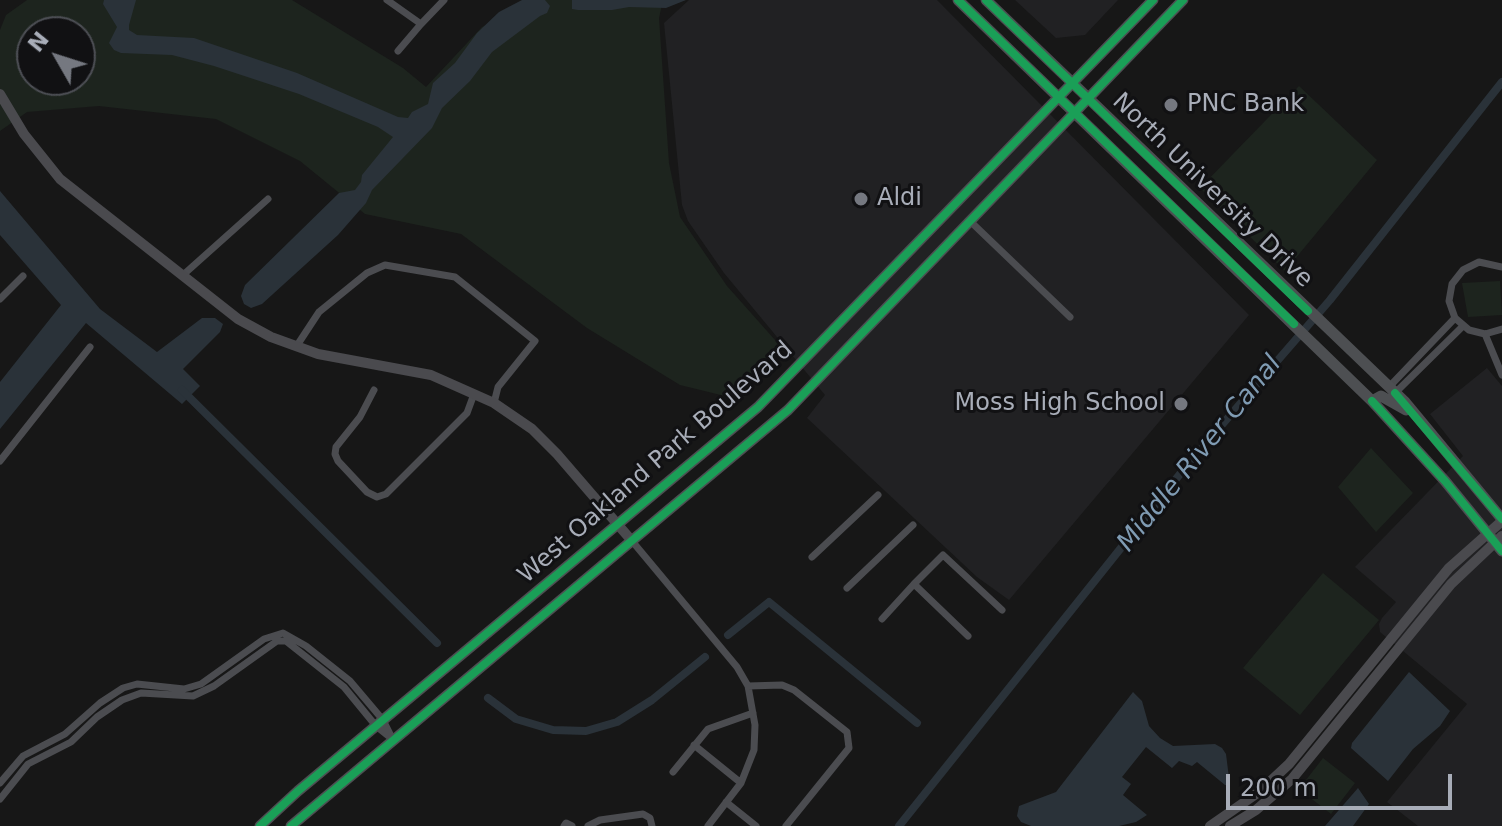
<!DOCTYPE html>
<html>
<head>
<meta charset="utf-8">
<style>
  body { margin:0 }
  #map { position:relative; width:1502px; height:826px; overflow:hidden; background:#171717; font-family:"DejaVu Sans",sans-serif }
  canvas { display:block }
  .north { position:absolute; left:16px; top:16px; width:80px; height:80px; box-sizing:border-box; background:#111113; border:2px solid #4d4f55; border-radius:50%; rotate:309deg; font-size:22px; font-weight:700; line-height:32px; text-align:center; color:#a8adb8 }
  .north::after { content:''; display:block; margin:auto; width:28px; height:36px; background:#757880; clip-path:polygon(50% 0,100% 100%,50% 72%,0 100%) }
  .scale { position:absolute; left:1226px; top:774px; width:226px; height:36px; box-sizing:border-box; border:4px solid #a8adb8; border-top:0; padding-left:10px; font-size:24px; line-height:28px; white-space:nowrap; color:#a8adb8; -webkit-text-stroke:6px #111113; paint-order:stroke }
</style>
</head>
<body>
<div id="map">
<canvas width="1502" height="826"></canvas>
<div class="north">N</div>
<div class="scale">200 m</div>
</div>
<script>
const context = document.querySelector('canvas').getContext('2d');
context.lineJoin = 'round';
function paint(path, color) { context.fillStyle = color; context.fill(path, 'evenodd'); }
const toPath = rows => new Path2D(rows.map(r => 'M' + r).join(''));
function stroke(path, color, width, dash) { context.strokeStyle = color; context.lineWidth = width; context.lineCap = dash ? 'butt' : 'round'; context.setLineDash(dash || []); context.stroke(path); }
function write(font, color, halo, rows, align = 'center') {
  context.font = font + ' "DejaVu Sans",sans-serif'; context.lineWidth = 6; context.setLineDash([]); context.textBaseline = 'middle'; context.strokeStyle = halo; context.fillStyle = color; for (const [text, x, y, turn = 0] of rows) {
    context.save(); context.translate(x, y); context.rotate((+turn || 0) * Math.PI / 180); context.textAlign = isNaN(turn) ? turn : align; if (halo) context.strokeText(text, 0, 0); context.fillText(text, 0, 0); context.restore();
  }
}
paint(toPath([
  [689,0,937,0,1249,315,1009,600,977,577,807,418,825,395,724,273,688,221,682,205,664,23],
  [1015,0,1118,0,1085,35,1056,38],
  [1487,368,1502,386,1502,826,1418,826,1387,802,1467,704,1380,632,1379,624,1382,618,1396,602,1355,567,1463,456,1430,414]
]), '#212123');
paint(toPath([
  [27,0,292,0,403,68,426,87,482,27,537,0,663,0,659,18,669,163,680,217,727,286,783,349,729,397,680,385,587,328,461,234,365,214,300,161,216,119,99,106,27,112,0,131,0,30,6,15],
  [32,32,80,32,80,80,32,80],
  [1299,86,1377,160,1285,271,1200,188],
  [1500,281,1502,315,1468,317,1462,283],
  [1371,448,1413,493,1376,532,1338,487],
  [1323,573,1379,620,1300,715,1243,668],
  [1323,758,1355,783,1331,814,1299,789]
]), '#1d241e');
paint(toPath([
  [104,0,136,0,129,25,129,30,137,35,194,38,297,73,398,117,408,118,412,112,428,104,433,83,455,63,477,33,499,12,522,0,545,0,550,6,547,13,540,16,492,52,470,81,442,108,432,128,372,190,366,203,338,235,262,304,251,308,244,304,241,296,245,285,339,193,355,190,361,182,362,175,393,137,378,127,299,94,214,66,172,55,121,53,114,50,109,43,117,27,103,4],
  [572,0,686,0,666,8,629,7,612,10,578,10,572,9],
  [0,191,100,309,157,352,202,318,215,318,223,324,220,332,183,369,200,386,182,404,86,323,0,429,0,382,61,305,0,235],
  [1409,672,1450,711,1440,726,1413,749,1388,781,1351,748,1352,743],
  [1133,692,1142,701,1149,726,1160,738,1173,746,1215,744,1222,748,1226,754,1230,786,1225,785,1197,762,1192,766,1179,761,1172,768,1146,747,1122,777,1131,784,1123,795,1147,815,1136,822,1119,826,1031,826,1021,822,1017,816,1019,806,1056,792],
  [1358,788,1369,804,1353,826,1325,826]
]), '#2a3239');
stroke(toPath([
  [182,390,437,643],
  [728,635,769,602,917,723],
  [488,698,516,719,553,730,586,731,617,722,652,700,705,657],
  [899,826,1188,464,1330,300,1502,82]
]), '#2a3239', 8);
stroke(toPath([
  [387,0,421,24,444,0],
  [398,51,421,24],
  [971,222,1070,317],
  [1502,267,1479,262,1463,270,1452,284,1449,301,1455,318,1469,330,1485,334,1502,329],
  [183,275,268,199],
  [0,299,23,276],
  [1485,334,1502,375],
  [296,347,319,312,367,273,385,265,455,277,535,341,498,387,494,403],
  [1389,387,1455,318],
  [374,390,360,417,336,447,335,454,338,461,367,492,377,497,386,494,467,413,474,394],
  [1395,393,1463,326],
  [0,461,90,347],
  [632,541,737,667,748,686,782,685,794,690,847,732,849,748,786,826],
  [812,557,878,495],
  [914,584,943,555,1002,610],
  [847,588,913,525],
  [882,619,914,584,968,636],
  [694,745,741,783],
  [673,772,708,729,753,713],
  [0,783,23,756,65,734,100,703,123,688,137,684,184,689,201,684,264,639,283,633,306,646,350,681,383,720,393,740],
  [0,799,28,764,71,742,97,717,122,700,141,693,193,696,214,686,277,641,286,641,344,687,376,726,391,738],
  [726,802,756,826],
  [564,826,566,823,572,826],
  [588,826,600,820,643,814,650,818,652,826],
  [708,826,741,783,754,750,755,725,748,686]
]), '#4b4c50', 7);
stroke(toPath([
  [0,94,24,134,60,179,238,319,271,337,318,354,431,375,494,403,532,429,557,454,632,541],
  [1210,826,1259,792,1289,764,1449,568,1502,521],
  [1230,826,1256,810,1292,779,1451,584,1502,536]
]), '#4a4a4e', 10);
stroke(toPath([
  [958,0,1372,401,1445,481,1502,551],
  [986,0,1405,402,1502,519],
  [1372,401,1381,396,1406,410],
  [260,826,298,791,758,407,1153,0],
  [291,826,788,410,1183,0]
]), '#4d4f52', 11);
stroke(toPath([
  [958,0,1294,324],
  [986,0,1308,311],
  [1395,393,1502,519],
  [1372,401,1445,481,1502,551],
  [260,826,298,791,758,407,1153,0],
  [291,826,788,410,1183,0]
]), '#1a9f57', 8);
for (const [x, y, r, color] of [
  [1171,105,8,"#757880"],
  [861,199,8,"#757880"],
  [1181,404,8,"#757880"]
]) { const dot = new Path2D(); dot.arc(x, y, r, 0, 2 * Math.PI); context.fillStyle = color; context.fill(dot); stroke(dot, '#111113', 3); }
write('24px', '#a8adb8', '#111113', [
  ["PNC Bank",1187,105],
  ["Aldi",877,199],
  ["Moss High School",1165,404,"right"]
], 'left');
write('24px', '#a8adb8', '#111113', [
  ["North University Drive",1212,191,44],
  ["West Oakland Park Boulevard",656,463,-41]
]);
write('italic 26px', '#7f9bb3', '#111113', [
  ["Middle River Canal",1200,454,-51]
]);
</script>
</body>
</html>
